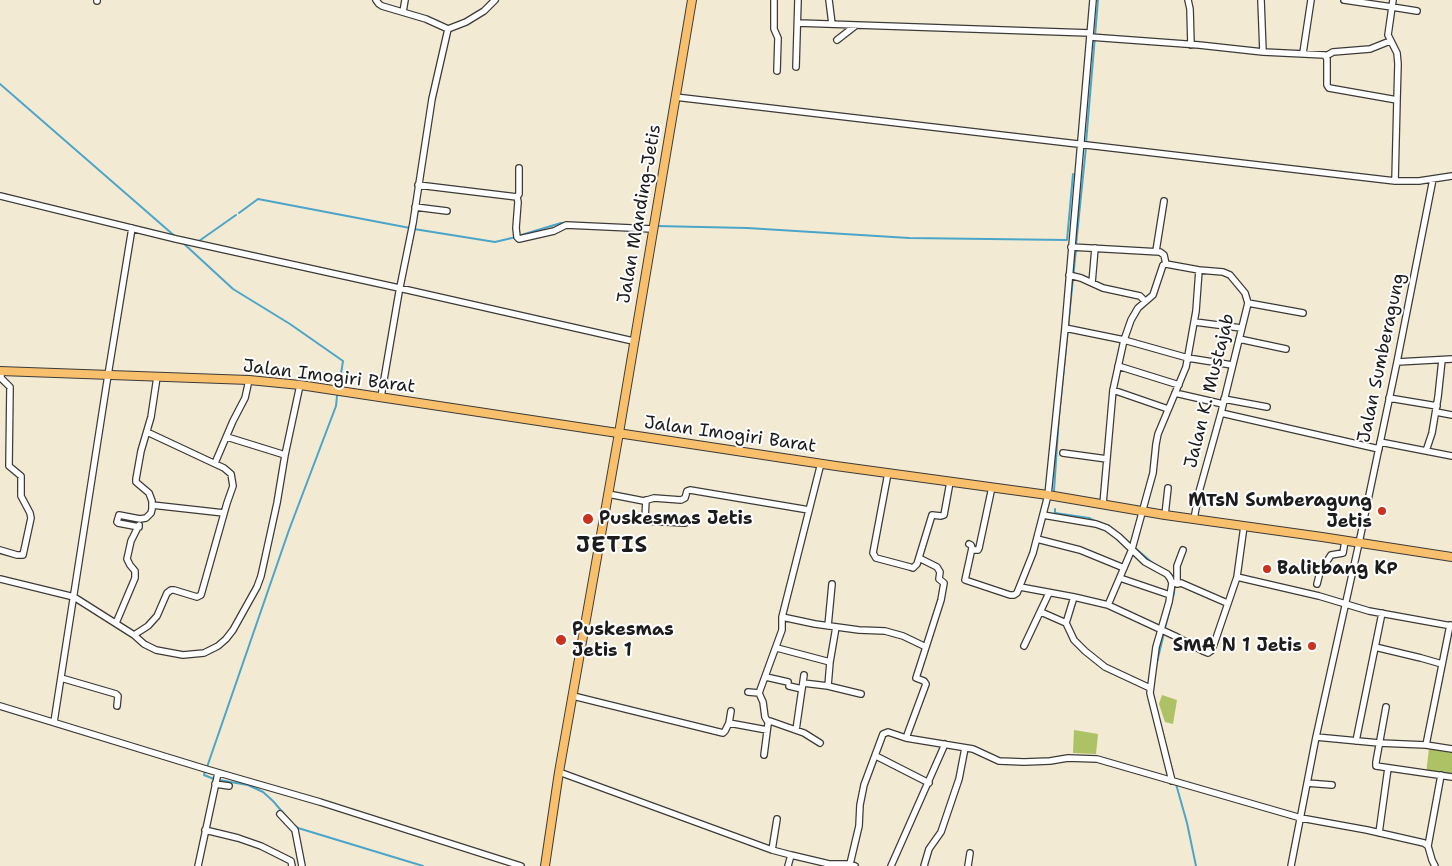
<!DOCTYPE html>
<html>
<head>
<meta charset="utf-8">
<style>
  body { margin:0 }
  canvas { display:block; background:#f3ead4 }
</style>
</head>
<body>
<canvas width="1452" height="866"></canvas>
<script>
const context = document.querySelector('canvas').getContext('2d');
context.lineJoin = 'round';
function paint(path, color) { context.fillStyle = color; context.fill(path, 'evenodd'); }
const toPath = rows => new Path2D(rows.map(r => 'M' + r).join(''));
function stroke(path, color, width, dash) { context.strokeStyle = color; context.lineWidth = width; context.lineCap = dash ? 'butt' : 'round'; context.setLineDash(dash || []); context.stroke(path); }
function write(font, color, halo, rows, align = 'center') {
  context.font = font + ' "Shantell Sans",sans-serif'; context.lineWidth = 4; context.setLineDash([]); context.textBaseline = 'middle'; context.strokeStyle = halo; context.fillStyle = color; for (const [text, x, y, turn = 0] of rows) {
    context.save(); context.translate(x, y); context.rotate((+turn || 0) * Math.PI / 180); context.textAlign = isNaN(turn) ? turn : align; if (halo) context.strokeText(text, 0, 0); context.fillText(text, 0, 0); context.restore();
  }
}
paint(toPath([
  [1162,695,1177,700,1173,724,1165,722,1159,704],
  [1074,730,1098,734,1096,754,1073,753],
  [1429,749,1452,753,1452,774,1426,773]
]), '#adc165');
stroke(toPath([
  [0,84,177,238],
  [1086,143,1098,0],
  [239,213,258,199,410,228],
  [656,226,747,228,909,238,1067,240,1073,174],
  [414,229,495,242,516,237],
  [518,236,561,223,566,223],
  [196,241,199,241,236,215],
  [182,242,233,289,290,324,343,361,339,386],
  [1076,245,1086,147],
  [1054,491,1059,416,1076,249],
  [1055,509,1055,513,1089,518,1097,522],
  [1128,542,1155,565],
  [1168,572,1171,574,1175,580],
  [1165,628,1174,593,1175,584],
  [1157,662,1164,633],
  [207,767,289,530,336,406,337,396],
  [205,771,204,775,214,779],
  [219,780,248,785,263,792,273,801,291,822],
  [1176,784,1187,823,1196,866],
  [294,825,298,828,423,866]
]), '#4ba5c9', 2);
const minor = toPath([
  [376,0,379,4,382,6,426,19,448,29,466,22,484,11,495,0],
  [774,0,774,29,778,38,777,71],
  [829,0,832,24],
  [1188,0,1190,9,1191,45],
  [1261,0,1263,52],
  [1344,0,1392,7,1388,35,1397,53,1398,64,1397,100],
  [1393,0,1392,7,1417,11],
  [97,1,97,0],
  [403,12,405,0],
  [798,23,1090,33],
  [1090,37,1199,45,1263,52,1325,55,1327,59,1327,85,1329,88,1397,100,1395,181],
  [837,40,855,26],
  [1303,53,1311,0],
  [1326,56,1333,52,1370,49,1390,41],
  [796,67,798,0],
  [675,97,1395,181,1419,181,1452,176],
  [418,185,517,197,518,202,516,228,517,237,519,239,554,231,566,225,653,229],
  [0,196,176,239,399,288,633,341],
  [517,197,519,194,519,168],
  [415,207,447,211],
  [1071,247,1160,252,1164,255,1166,264],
  [1156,251,1164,201],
  [1199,270,1196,311,1186,367,1158,434,1156,444,1153,473,1132,549,1108,605,1177,637,1203,651,1208,653,1212,650,1237,577,1244,526],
  [1069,275,1081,278,1103,288,1140,296,1145,301],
  [1092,283,1095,248],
  [1248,303,1303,313],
  [1195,322,1241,328],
  [1065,328,1124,340,1188,358,1232,365],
  [1239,339,1286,349],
  [1397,362,1452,359],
  [1118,366,1179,385],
  [1113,390,1168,409],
  [1175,393,1223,404],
  [381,397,399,292,413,223,432,99,448,29],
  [1389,398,1437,406],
  [1224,399,1267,407],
  [1436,412,1452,415],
  [1221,413,1379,449],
  [227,437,285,455],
  [1380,442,1452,456],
  [1426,451,1432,433,1438,397,1442,360],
  [1063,453,1107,459],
  [215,463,233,421,245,398,249,380],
  [888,473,873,553,876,558,910,567,913,568,917,564,932,515,941,516,944,515,950,482],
  [608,494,644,501,654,498,681,500,685,498,687,491,690,490,809,510],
  [646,500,645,518,646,521,685,523],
  [1103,504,1113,390,1124,340,1131,320,1138,308,1153,295,1163,265,1166,264,1199,270,1223,272,1230,275,1245,293,1248,303,1221,413,1199,492,1194,519],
  [152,505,224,513],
  [1043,515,1096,524,1107,528,1119,537,1145,562,1167,574,1170,578,1172,583,1169,602,1156,647,1150,693,1172,781],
  [1165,515,1168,488],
  [139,527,118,523,117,522,119,515,140,519,146,518,151,513,152,509,152,501,149,493,136,482,136,479,141,451,151,417,157,377],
  [1037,539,1080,550,1124,568],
  [969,544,971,545,972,548,965,580,1010,595,1014,595,1017,593,1033,553,1048,495,1065,328,1093,0],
  [0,550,17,555,23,555,31,518,30,513,21,496,21,476,9,466,10,387,1,378,1,371],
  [972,550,978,550,979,548,992,487],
  [919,558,937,567,940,572,939,579,944,583,941,600,926,647],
  [1237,577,1319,596,1369,611,1452,626],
  [1120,578,1170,595],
  [0,579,74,597,134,635,144,644,156,650,183,655,204,653,218,646,226,639,233,630,257,587,261,576,277,503,285,455,300,385],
  [1172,582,1177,584,1181,583,1227,603],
  [1177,584,1177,566,1183,550],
  [1317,584,1320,572,1331,555,1343,553,1345,541],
  [1020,587,1074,597,1108,605],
  [1041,612,1066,623,1074,640,1085,651,1105,667,1150,688],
  [782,617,815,624,859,630,885,631,903,636,926,647,916,678,924,681,926,684,906,738],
  [116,623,135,578,135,571,130,565,127,559,131,541,139,525],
  [1066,623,1074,597],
  [828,626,832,584],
  [134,635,148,626,157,616,167,593,171,590,174,590,197,597,201,595,227,503,233,486,231,474,224,468,147,432],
  [1024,646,1049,593],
  [1375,647,1421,658,1442,664],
  [777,648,830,662,828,686],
  [830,662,836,627],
  [766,677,788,682],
  [61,678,116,694,118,696,117,706],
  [803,683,828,686,861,694],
  [789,686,802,689],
  [748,692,759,693],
  [573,696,723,733,725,731,729,723,767,730],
  [0,706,209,770,320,802,521,866],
  [1386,707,1376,762,1376,766,1452,777],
  [54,722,108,375,132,228],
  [768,722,765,717,763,702,759,693,782,630,782,617,821,463],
  [729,723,731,711],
  [796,730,804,675],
  [1316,737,1379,743,1426,745,1452,749],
  [1356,741,1382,613],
  [1426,745,1450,625],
  [764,755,768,724,770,721,804,733,820,743],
  [876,756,929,783],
  [559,772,772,850],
  [1307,783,1332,785],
  [215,784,229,786],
  [280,814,295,830,302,866],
  [777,819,772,850,791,855],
  [205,830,238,838,261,846,291,861,292,866],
  [1379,833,1388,768],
  [1428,846,1441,775],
  [850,864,859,826,860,805,864,785,883,734,888,732,906,738,973,749,999,761,1024,762,1050,761,1068,758,1097,759,1301,818,1367,830,1424,843,1428,846,1432,860,1435,866],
  [198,866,218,773],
  [788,866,791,855,829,864,850,864,855,866],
  [891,866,945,744],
  [924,866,929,849,941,832,959,779,965,748],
  [968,866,970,853],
  [1291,866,1316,737,1359,543,1397,362,1433,179]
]);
const major = toPath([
  [0,371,249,380,300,385,836,466,1048,495,1165,515,1322,537,1452,557],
  [545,866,559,772,619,433,692,0]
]);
stroke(minor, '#3c3b38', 8);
stroke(major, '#3c3b38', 10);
stroke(minor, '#fff', 5.5);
stroke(major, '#f8bf6c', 8);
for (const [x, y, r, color] of [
  [1382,511,5,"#c8321e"],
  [588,519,6,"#c8321e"],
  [1267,569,5,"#c8321e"],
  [561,640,6,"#c8321e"],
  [1312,646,5,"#c8321e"]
]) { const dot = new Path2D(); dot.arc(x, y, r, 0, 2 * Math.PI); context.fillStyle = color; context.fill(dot); stroke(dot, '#fff', 2); }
write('18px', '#1c1c1c', '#fff', [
  ["Jalan Manding-Jetis",640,214,-80],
  ["Jalan Sumberagung",1382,358,-78],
  ["Jalan Imogiri Barat",329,377,7],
  ["Jalan K. Mustajab",1210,391,-76],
  ["Jalan Imogiri Barat",730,435,8]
]);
write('bold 18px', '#1c1c1c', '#fff', [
  ["MTsN Sumberagung",1372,501,"right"],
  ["Jetis",1372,522,"right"],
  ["Puskesmas Jetis",599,519],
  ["Balitbang KP",1277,569],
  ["Puskesmas",572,630],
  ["Jetis 1",572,651],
  ["SMA N 1 Jetis",1302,646,"right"]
], 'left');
context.letterSpacing = '1px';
write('bold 22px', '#1c1c1c', '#fff', [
  ["JETIS",612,546]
]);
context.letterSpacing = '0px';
</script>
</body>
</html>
